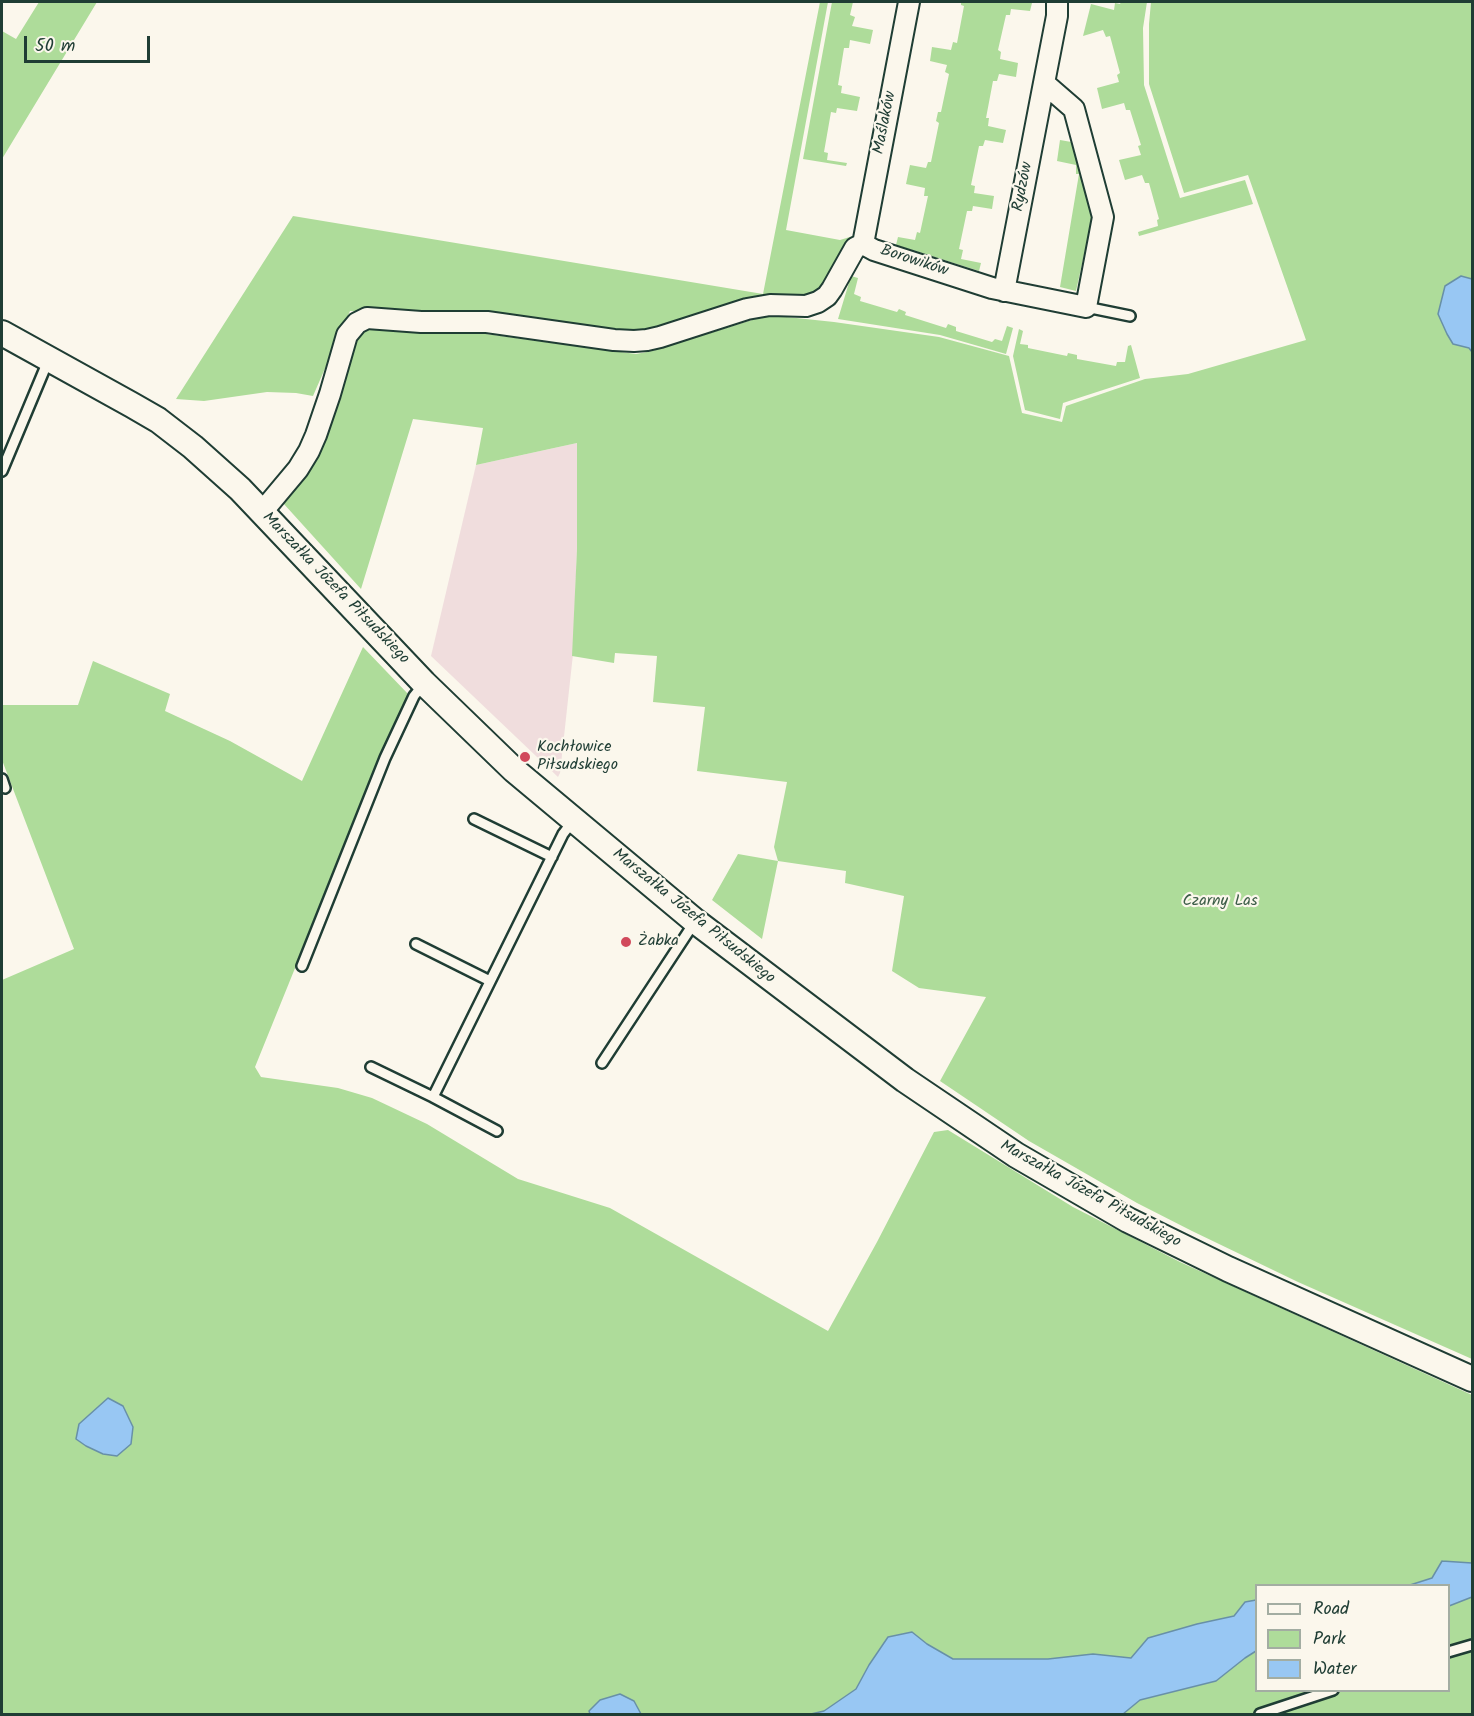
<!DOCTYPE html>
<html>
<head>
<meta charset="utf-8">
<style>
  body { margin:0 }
  #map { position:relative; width:1474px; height:1716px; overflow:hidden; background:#fbf7ec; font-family:Kalam,sans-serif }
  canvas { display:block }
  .frame { position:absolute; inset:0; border:3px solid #1f3d34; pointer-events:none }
  .legend { position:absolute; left:1255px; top:1584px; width:195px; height:108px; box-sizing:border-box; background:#fbf7ec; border:2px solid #a3ada2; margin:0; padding:8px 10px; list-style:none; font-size:18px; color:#1f3d34 }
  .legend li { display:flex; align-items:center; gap:12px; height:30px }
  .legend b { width:30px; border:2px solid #a3ada2 }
  .scale { position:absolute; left:24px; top:36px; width:126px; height:27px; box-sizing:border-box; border:3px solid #1f3d34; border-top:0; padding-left:8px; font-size:18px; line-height:21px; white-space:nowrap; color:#1f3d34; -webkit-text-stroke:4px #fbf7ec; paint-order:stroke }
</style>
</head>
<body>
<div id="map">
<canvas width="1474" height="1716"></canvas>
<div class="frame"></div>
<ul class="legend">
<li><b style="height:8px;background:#fbf7ec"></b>Road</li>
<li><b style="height:16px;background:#aedc9a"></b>Park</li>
<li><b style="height:16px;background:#98c7f3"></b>Water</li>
</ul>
<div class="scale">50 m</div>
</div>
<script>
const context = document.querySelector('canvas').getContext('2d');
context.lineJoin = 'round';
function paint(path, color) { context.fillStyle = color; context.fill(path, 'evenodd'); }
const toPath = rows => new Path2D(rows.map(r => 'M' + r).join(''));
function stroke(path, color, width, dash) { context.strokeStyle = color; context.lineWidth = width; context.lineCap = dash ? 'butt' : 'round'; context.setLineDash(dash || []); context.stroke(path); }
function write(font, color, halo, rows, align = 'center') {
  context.font = font + ' Kalam,sans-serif'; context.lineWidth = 4.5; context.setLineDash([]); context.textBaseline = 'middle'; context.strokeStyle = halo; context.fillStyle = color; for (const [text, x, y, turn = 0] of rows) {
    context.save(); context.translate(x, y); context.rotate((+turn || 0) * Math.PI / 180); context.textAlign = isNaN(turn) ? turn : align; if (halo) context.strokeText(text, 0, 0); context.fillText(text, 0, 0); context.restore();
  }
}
paint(toPath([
  [577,443,577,549,573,654,560,773,558,777,431,656,476,465]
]), '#f0dddd');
paint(toPath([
  [39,2,97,2,2,159,2,31,16,39],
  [820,2,828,2,786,230,840,240,853,236,851,242,819,294,638,334,490,316,350,311,313,396,296,393,267,392,204,401,176,399,293,216,763,294],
  [832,2,853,2,850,15,855,17,852,26,873,30,870,44,850,40,849,48,844,48,838,85,842,86,841,93,860,97,857,111,837,108,836,113,831,112,824,152,828,153,827,160,847,163,846,166,803,159],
  [961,2,1028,2,1032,3,1030,11,1011,9,1010,15,1006,15,998,50,1001,52,1000,59,1018,63,1016,77,999,74,997,81,993,81,986,118,989,118,988,126,1006,130,1003,143,985,140,983,146,979,146,971,185,975,186,974,193,994,196,992,209,973,206,972,211,967,211,959,249,963,250,961,259,981,263,979,271,896,245,898,237,915,240,917,232,920,233,928,196,924,196,925,188,906,184,910,165,926,168,928,162,931,162,939,123,936,121,938,112,941,112,949,74,945,72,947,65,930,61,932,47,951,50,953,42,957,43,964,6,961,5],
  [1121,2,1147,2,1143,28,1144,85,1180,198,1245,180,1253,204,1139,236,1138,232,1158,226,1157,220,1159,219,1149,183,1145,183,1142,175,1125,180,1119,160,1141,155,1138,146,1141,145,1130,110,1126,110,1124,103,1102,109,1097,88,1119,82,1117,75,1120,73,1110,36,1106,37,1103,30,1083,36,1091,4,1114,10,1115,3,1120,4],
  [1151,2,1472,2,1472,279,1461,276,1469,348,1472,352,1472,1359,1298,1282,1192,1231,1137,1203,1029,1141,940,1081,986,997,919,988,892,971,904,896,845,883,846,871,778,861,762,939,712,900,738,854,778,861,774,847,787,782,697,771,705,707,653,702,657,656,615,653,614,663,572,656,577,549,577,443,476,465,483,428,413,419,361,589,283,503,306,477,315,459,356,334,367,327,441,328,636,354,652,351,768,315,834,322,939,337,1009,356,1022,413,1062,422,1066,406,1145,379,1188,374,1306,340,1248,175,1184,193,1149,84,1149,24],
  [1060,140,1077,143,1094,214,1092,237,1088,237,1076,291,1060,287,1079,174,1076,174,1076,165,1057,161],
  [851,276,858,278,854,294,861,297,860,301,897,312,899,309,906,312,905,315,946,328,948,324,956,327,956,331,992,342,995,339,1002,341,1007,326,1013,328,1006,354,940,335,838,319],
  [1019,329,1023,331,1020,344,1028,345,1028,348,1067,356,1068,353,1077,355,1077,359,1116,366,1117,362,1125,362,1128,346,1131,345,1140,378,1063,403,1060,419,1025,410,1013,356],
  [363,647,409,695,393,726,255,1067,261,1077,338,1088,372,1098,427,1124,518,1179,610,1208,828,1331,877,1242,934,1132,948,1130,1073,1207,1180,1262,1472,1395,1472,1563,1442,1561,1432,1578,1410,1585,1256,1586,1256,1600,1245,1602,1234,1616,1197,1624,1148,1638,1131,1658,1093,1654,1048,1659,953,1659,927,1644,911,1632,888,1637,869,1665,856,1689,824,1712,811,1714,641,1714,634,1701,589,1711,590,1714,2,1714,2,980,74,949,2,760,2,705,78,705,93,661,170,694,165,711,230,741,302,781],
  [108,1399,123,1406,133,1427,131,1444,79,1424],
  [1472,1597,1472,1714,1123,1714,1140,1700,1216,1681,1245,1658,1256,1651,1256,1690,1448,1690,1449,1606]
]), '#aedc9a');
const water = toPath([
  [1461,276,1472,279,1472,352,1469,348,1453,344,1447,334,1438,314,1445,286,1461,276],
  [108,1398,123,1406,133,1427,131,1444,117,1456,103,1454,86,1446,76,1439,79,1424,108,1398],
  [1442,1561,1472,1563,1472,1597,1449,1606,1448,1586,1410,1585,1432,1578,1442,1561],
  [1256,1600,1256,1651,1245,1658,1216,1681,1140,1700,1123,1714,811,1714,824,1711,856,1689,869,1665,888,1637,912,1632,927,1644,953,1659,1048,1659,1093,1654,1131,1658,1148,1638,1197,1624,1234,1616,1245,1602,1256,1600],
  [620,1694,634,1701,641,1714,590,1714,589,1711,600,1700,620,1694]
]);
paint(water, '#98c7f3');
stroke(water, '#6890a7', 1.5);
const service = toPath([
  [1086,307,1130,316],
  [2,471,48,361],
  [2,779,5,788],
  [474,819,552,857],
  [416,944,490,981],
  [302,966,385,758,414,696,423,685],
  [602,1063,694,923],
  [371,1067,433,1097],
  [497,1131,433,1097,563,834,573,821],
  [1448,1652,1472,1645],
  [1260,1714,1333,1690]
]);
const minor = toPath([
  [863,244,909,2],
  [1004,291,1044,83],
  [262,512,298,469,309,451,316,435,330,394,347,335,357,323,367,318,421,322,487,322,614,340,634,341,647,340,660,337,747,309,770,305,806,306,818,302,827,296,832,289,855,248,863,244,874,250,992,288,1086,307,1103,217,1074,109,1044,83,1057,16,1057,2]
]);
const tertiary = toPath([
  [2,333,132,405,158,420,193,447,240,489,424,683,514,770,695,921,905,1080,1016,1155,1128,1220,1228,1269,1472,1379]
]);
stroke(service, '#1f3d34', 14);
stroke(minor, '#1f3d34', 24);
stroke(tertiary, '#1f3d34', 28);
stroke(service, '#fbf7ec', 9);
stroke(minor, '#fbf7ec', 20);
stroke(tertiary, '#fbf7ec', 24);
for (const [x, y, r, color] of [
  [525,757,6,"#d1495b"],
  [626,942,6,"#d1495b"]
]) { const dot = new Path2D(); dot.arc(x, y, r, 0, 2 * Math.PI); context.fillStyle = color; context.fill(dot); stroke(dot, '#fbf7ec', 2); }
write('16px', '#1f3d34', '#fbf7ec', [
  ["Maślaków",886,123,-79],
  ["Rydzów",1024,187,-79],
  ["Borowików",914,262,18],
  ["Marszałka Józefa Piłsudskiego",335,589,46],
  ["Marszałka Józefa Piłsudskiego",693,917,39],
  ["Marszałka Józefa Piłsudskiego",1090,1195,29]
]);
write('16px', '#1f3d34', '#fbf7ec', [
  ["Kochłowice",537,748],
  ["Piłsudskiego",537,766],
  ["Żabka",638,942]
], 'left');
write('16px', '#3c5d48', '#fbf7ec', [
  ["Czarny Las",1220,902]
]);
</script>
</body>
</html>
